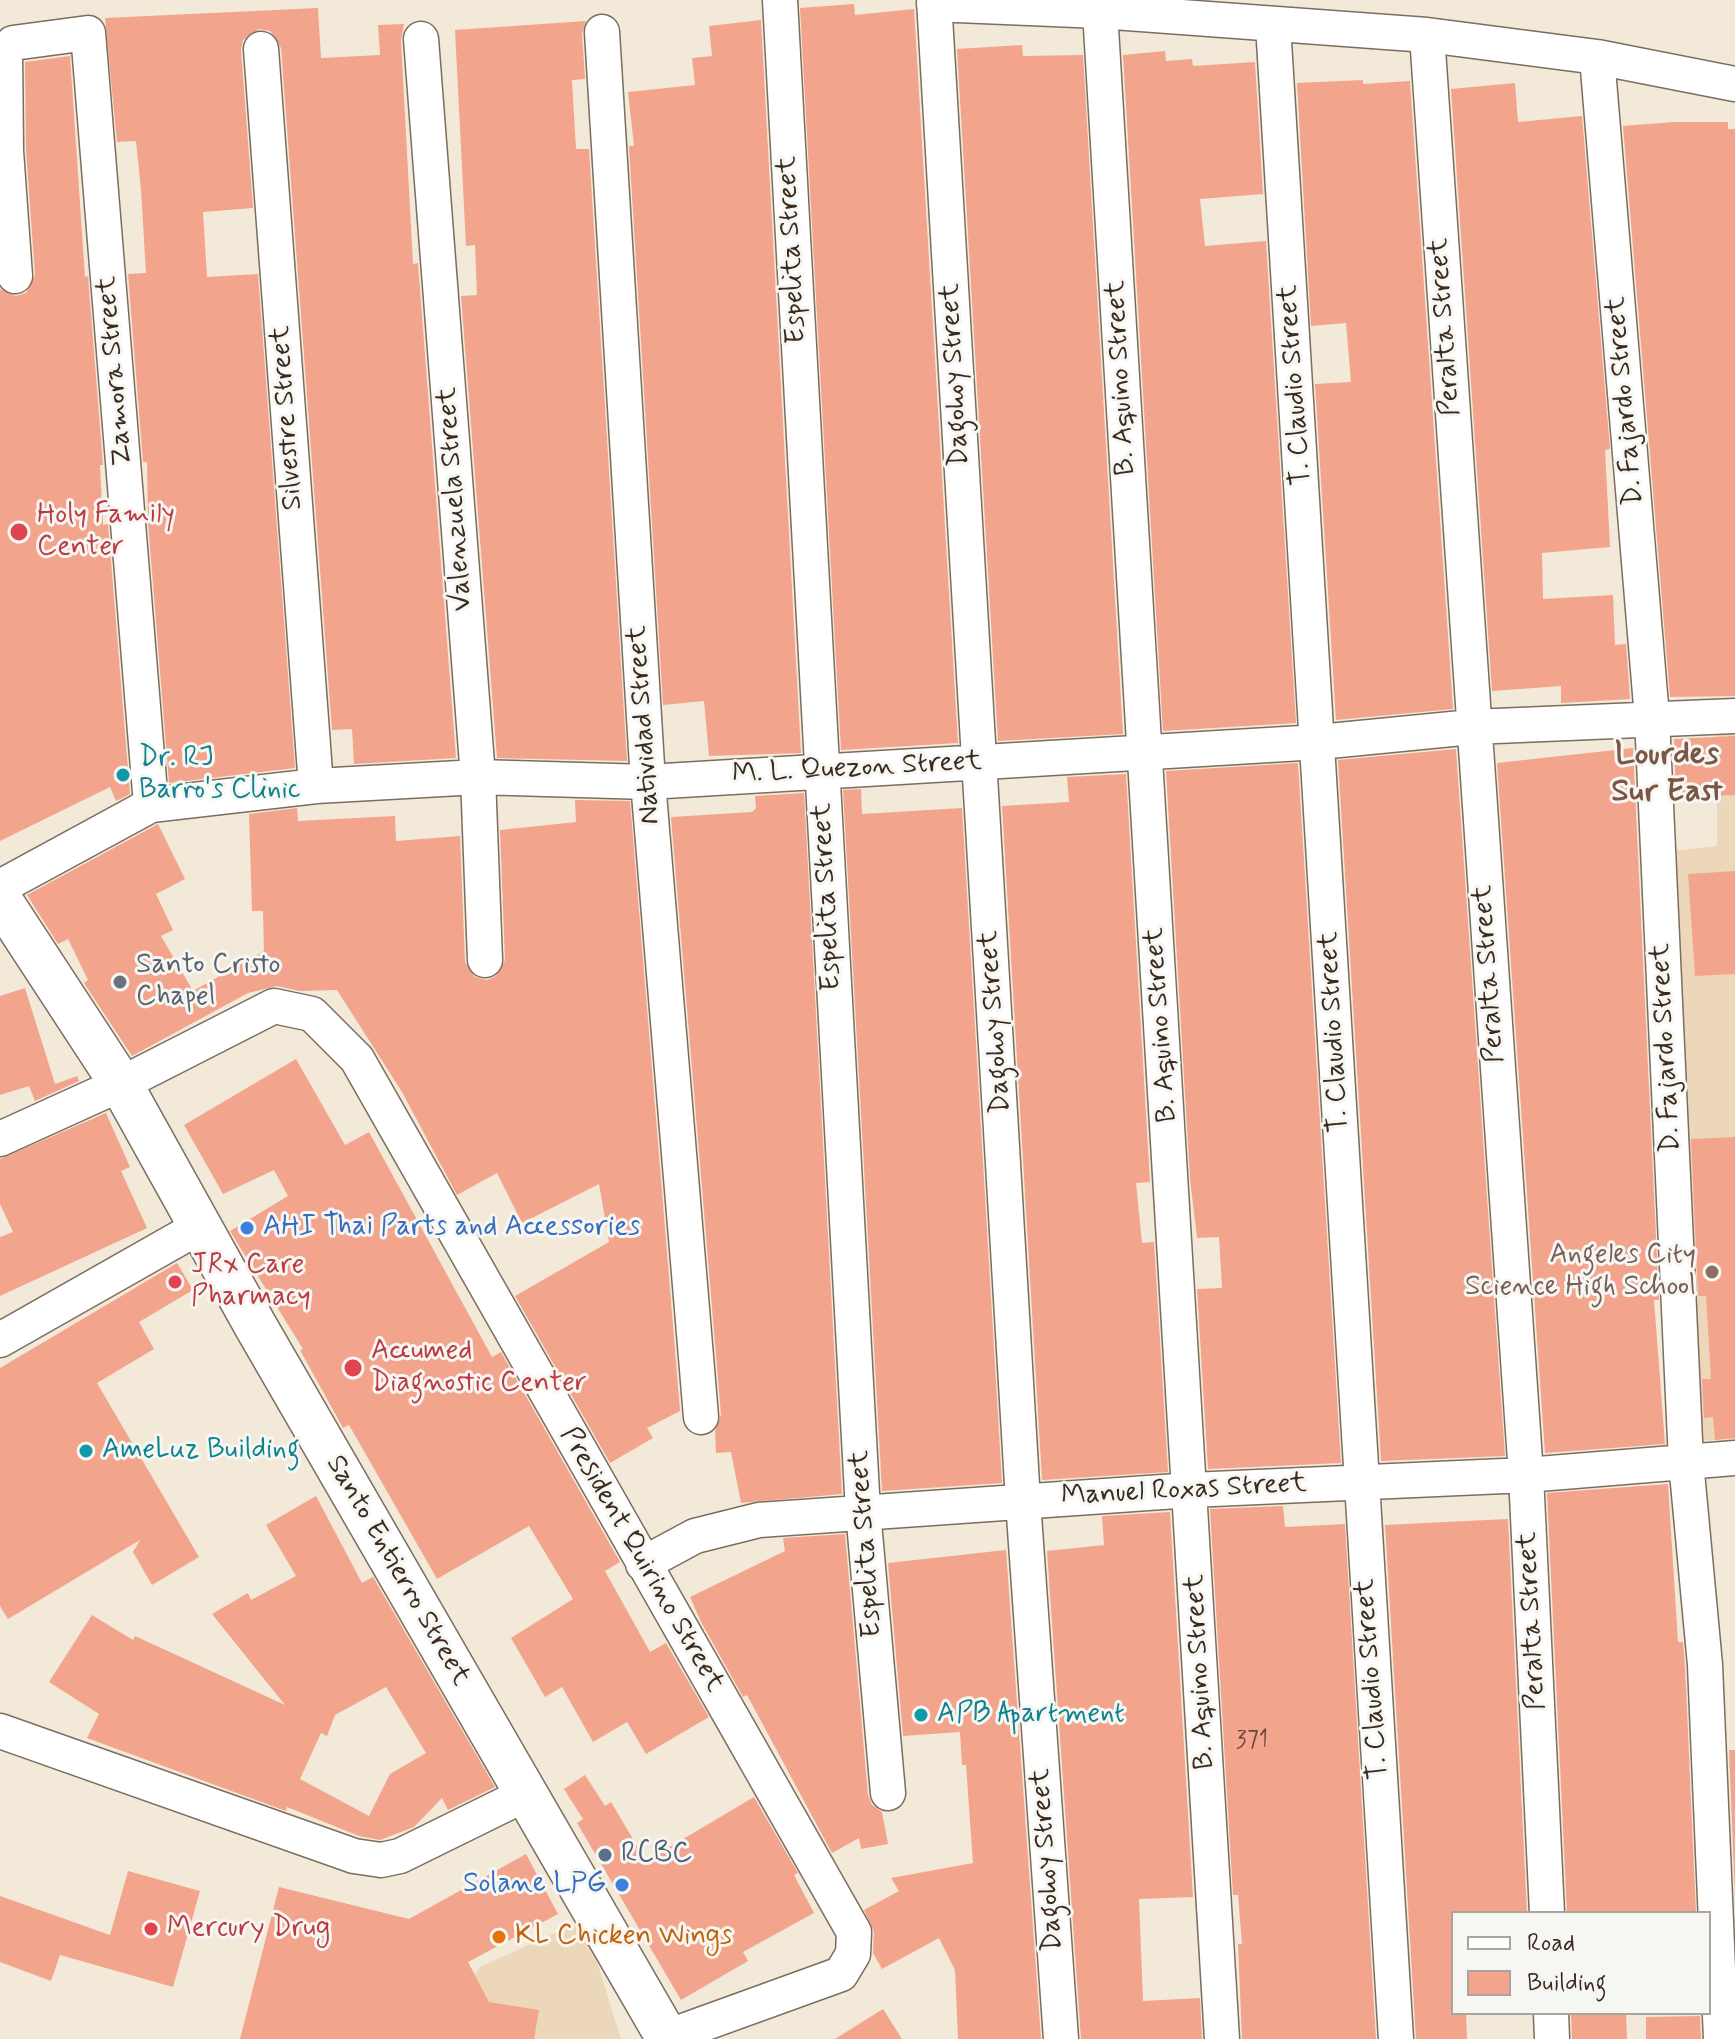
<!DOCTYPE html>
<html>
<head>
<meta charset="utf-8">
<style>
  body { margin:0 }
  #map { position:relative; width:1735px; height:2039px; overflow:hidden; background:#f3e9d8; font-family:Mynerve,sans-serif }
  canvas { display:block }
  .legend { position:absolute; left:1451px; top:1911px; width:260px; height:104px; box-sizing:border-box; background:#f6f6f2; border:2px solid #aba49d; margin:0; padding:10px 14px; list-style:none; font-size:24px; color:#3b2a1e }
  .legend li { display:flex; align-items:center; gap:16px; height:40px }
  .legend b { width:40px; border:2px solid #aba49d }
</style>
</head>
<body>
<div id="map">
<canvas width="1735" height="2039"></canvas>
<ul class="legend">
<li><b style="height:10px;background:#fff"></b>Road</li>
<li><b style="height:22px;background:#f3a48d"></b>Building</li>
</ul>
</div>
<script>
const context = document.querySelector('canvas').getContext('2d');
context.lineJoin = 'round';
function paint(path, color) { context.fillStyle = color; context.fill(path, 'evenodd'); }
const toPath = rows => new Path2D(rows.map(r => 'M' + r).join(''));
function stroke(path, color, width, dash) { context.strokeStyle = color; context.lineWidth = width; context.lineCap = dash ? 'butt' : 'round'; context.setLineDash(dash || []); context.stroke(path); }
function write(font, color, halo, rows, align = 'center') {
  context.font = font + ' Mynerve,sans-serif'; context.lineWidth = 6; context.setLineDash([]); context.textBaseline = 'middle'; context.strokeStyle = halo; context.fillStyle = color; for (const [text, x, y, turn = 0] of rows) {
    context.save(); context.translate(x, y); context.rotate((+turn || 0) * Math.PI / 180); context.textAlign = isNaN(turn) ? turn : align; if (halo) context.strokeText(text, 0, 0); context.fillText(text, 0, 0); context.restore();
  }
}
paint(toPath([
  [1735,728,1735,1439,1698,1441,1671,851,1717,846,1717,729],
  [584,1920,621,2039,446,2039,444,2024,480,1967]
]), '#edd7ba');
paint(toPath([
  [854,4,855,15,914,9,958,743,841,750,800,8],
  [318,8,321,58,380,55,378,25,404,24,401,41,413,264,418,263,456,758,354,764,352,729,332,730,281,48,270,31,259,29,243,40,241,50,253,208,203,212,207,277,258,274,295,768,169,783,148,522,147,462,143,462,128,274,146,273,141,190,136,141,117,142,105,18],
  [761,20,801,753,709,756,704,701,663,705,629,146,634,146,628,92,695,85,692,58,712,56,709,26],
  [586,21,582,33,585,79,572,80,576,149,589,149,627,761,497,758,461,296,477,295,475,245,466,246,455,30],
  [1022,45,1023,56,1083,55,1123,734,998,741,957,49],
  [1165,51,1166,61,1192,59,1193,66,1255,62,1263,194,1200,199,1205,246,1266,241,1296,723,1163,731,1123,55],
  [70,56,85,277,88,276,103,465,100,465,103,525,108,524,130,794,116,801,110,787,0,841,0,289,16,296,26,293,35,275,26,150,25,62],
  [1363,80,1363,84,1410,81,1453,709,1336,720,1315,384,1351,382,1346,323,1311,326,1297,83],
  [1515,83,1518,122,1582,116,1610,449,1605,450,1610,547,1542,553,1543,599,1613,595,1615,645,1626,644,1630,699,1561,703,1561,686,1492,691,1451,89],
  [1674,122,1728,122,1728,129,1735,129,1735,696,1670,697,1623,126],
  [1735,736,1735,795,1676,797,1674,739],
  [1633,748,1659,1300,1654,1300,1665,1444,1545,1453,1497,763],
  [1456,749,1505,1456,1381,1461,1338,760],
  [1298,763,1341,1463,1208,1469,1197,1289,1222,1288,1219,1237,1197,1238,1190,1179,1166,771],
  [1126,774,1150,1182,1136,1183,1142,1243,1154,1242,1168,1472,1042,1480,1002,806,1069,802,1067,777],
  [861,789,862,814,962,808,1002,1483,882,1491,843,790],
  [804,793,842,1494,741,1503,731,1452,716,1453,715,1431,721,1415,671,817,752,812,756,808,755,796],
  [575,800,630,801,680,1411,647,1428,653,1438,610,1463,515,1296,609,1242,599,1184,522,1223,497,1173,457,1195,402,1092,337,990,300,991,277,986,248,993,132,1056,84,983,88,980,68,939,58,944,27,895,158,824,185,879,156,894,173,930,161,936,193,991,264,951,263,911,252,911,249,814,297,808,298,821,395,816,396,841,460,836,465,962,475,977,487,980,496,976,505,960,500,830,576,822],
  [1735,871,1735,974,1695,976,1688,874],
  [25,988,55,1084,77,1076,79,1081,35,1101,29,1086,0,1095,0,996],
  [296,1059,345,1145,369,1132,492,1357,501,1352,620,1562,605,1571,650,1652,666,1643,709,1717,646,1754,627,1722,593,1742,562,1687,545,1697,511,1638,573,1599,529,1526,437,1579,349,1425,343,1428,300,1350,303,1349,230,1231,288,1196,274,1170,223,1194,184,1125],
  [106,1113,130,1167,121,1171,147,1228,0,1296,0,1237,13,1232,0,1204,0,1159],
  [1735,1137,1735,1438,1715,1440,1713,1417,1704,1418,1702,1379,1711,1379,1706,1296,1698,1296,1691,1139],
  [177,1263,193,1290,139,1322,154,1349,97,1383,199,1557,152,1585,133,1552,140,1540,8,1619,0,1606,0,1368],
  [1668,1484,1678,1642,1683,1642,1685,1666,1696,1913,1567,1913,1547,1493],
  [316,1496,362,1583,373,1577,495,1787,448,1810,442,1798,414,1827,380,1840,359,1836,287,1807,286,1811,87,1738,99,1714,49,1682,92,1615,133,1640,135,1636,285,1705,212,1614,248,1593,251,1600,296,1576,266,1525],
  [386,1687,426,1753,390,1774,369,1816,300,1779,321,1733,327,1736,335,1715],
  [1283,1506,1285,1527,1345,1524,1376,2039,1242,2039,1238,1944,1242,1944,1238,1895,1233,1895,1210,1509],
  [1170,1512,1193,1897,1139,1899,1143,2001,1200,1998,1202,2039,1081,2039,1047,1551,1104,1545,1102,1516],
  [1508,1519,1527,1913,1453,1913,1453,2013,1466,2013,1467,2039,1416,2039,1385,1525],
  [845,1534,868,1795,872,1805,882,1812,888,1844,861,1849,859,1838,832,1853,747,1695,743,1697,701,1622,690,1597,785,1551,783,1538],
  [1006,1550,1041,2039,958,2039,955,1970,939,1938,882,1969,873,1953,874,1932,864,1910,899,1891,891,1878,973,1863,966,1765,962,1765,960,1732,903,1736,888,1563],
  [1729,1750,1735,1750,1735,1898],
  [585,1775,605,1806,611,1802,646,1861,754,1797,798,1873,794,1875,814,1913,743,1952,748,1961,681,2000,577,1823,583,1819,564,1789],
  [526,1854,558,1914,468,1962,489,2002,539,2010,534,2039,240,2039,279,1887,409,1919],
  [128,1871,200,1891,173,1987,60,1955,51,1981,0,1962,0,1896,110,1935],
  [883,2009,902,2039,835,2039],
  [1571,2013,1626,2013,1627,2039,1572,2039],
  [1700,2016,1701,2039,1646,2039,1646,2017]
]), '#f3a48d');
const minor = toPath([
  [780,0,863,1511,888,1793],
  [934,0,1023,1501,1061,2039],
  [934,4,1100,11,1427,35,1597,57,1735,84],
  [1100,11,1222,2039],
  [1273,25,1396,2039],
  [602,32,648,782,701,1417],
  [1427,35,1526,1475,1547,1913],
  [421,39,478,777,485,960],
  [261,49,316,786],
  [1597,57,1652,718,1686,1462,1705,1665,1721,2039],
  [15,276,6,151,5,52,13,43,88,33,151,805],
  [0,887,151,805,316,786,478,777,648,782,1319,742,1472,727,1735,716],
  [0,1139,121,1084,274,1006,312,1014,357,1059,854,1932,853,1954,841,1974,667,2037],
  [0,1340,201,1226],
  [643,1564,695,1536,759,1520,1191,1490,1526,1475,1735,1458],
  [0,1731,354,1856,381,1860,400,1856,524,1795],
  [1551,2013,1552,2039]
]);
const major = toPath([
  [0,899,121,1084,255,1325,668,2039]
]);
stroke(minor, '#7b6d5f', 37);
stroke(major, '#7b6d5f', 45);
stroke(minor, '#fff', 34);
stroke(major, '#fff', 42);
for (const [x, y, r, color] of [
  [19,532,10,"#e0444e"],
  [123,775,8,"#0f9aa8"],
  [120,982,8,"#6b7280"],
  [247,1228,8,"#3f7fe0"],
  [1712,1272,8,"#8d6e63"],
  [175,1282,8,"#e0444e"],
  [353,1368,10,"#e0444e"],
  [86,1451,8,"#0f9aa8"],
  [921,1715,8,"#0f9aa8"],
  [605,1855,8,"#5c6f8a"],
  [622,1885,8,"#3f7fe0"],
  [151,1929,8,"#e0444e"],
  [499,1937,8,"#e8710a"]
]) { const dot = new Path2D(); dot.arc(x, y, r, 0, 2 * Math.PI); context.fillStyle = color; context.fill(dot); stroke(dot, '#f6f6f2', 3); }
write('24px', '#69483a', null, [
  ["371",1252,1742]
]);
write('28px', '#3b2a1e', '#f6f6f2', [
  ["Espelita Street",793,250,-93],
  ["Peralta Street",1446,327,-94],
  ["Zamora Street",116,371,-95],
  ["Dagohoy Street",956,375,-93],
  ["B. Aquino Street",1122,378,-93],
  ["T. Claudio Street",1296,385,-94],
  ["D. Fajardo Street",1626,401,-95],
  ["Silvestre Street",288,418,-94],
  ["Valenzuela Street",456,499,-94],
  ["Natividad Street",645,725,-94],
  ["M. L. Quezon Street",857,769,-3],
  ["Espelita Street",828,897,-93],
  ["Peralta Street",1490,974,-94],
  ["Dagohoy Street",996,1022,-94],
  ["B. Aquino Street",1162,1025,-94],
  ["T. Claudio Street",1335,1032,-93],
  ["D. Fajardo Street",1667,1048,-93],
  ["Manuel Roxas Street",1184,1491,-3],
  ["Espelita Street",867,1544,-94],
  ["President Quirino Street",641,1560,60],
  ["Santo Entierro Street",397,1571,60],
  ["Peralta Street",1533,1621,-93],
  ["B. Aquino Street",1201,1672,-93],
  ["T. Claudio Street",1373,1679,-94],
  ["Dagohoy Street",1048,1860,-94]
]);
write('28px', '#be3a42', '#f6f6f2', [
  ["Holy Family",37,516],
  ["Center",37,548],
  ["JRx Care",191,1266],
  ["Pharmacy",191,1298],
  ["Accumed",371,1352],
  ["Diagnostic Center",371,1384],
  ["Mercury Drug",167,1929]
], 'left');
write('28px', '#0d838f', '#f6f6f2', [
  ["Dr. RJ",139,759],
  ["Barro's Clinic",139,791],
  ["AmeLuz Building",102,1451],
  ["APB Apartment",937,1715]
], 'left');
write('28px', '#5b616d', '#f6f6f2', [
  ["Santo Cristo",136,966],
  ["Chapel",136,998]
], 'left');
write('28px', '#366cbe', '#f6f6f2', [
  ["AHI Thai Parts and Accessories",263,1228],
  ["Solane LPG",606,1885,"right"]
], 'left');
write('28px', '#785e54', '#f6f6f2', [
  ["Angeles City",1696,1256],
  ["Science High School",1696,1288]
], 'right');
write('28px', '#4e5e75', '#f6f6f2', [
  ["RCBC",621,1855]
], 'left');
write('28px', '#c56008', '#f6f6f2', [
  ["KL Chicken Wings",515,1937]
], 'left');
write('bold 32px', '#7b5545', '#f6f6f2', [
  ["Lourdes",1667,756],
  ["Sur East",1667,793]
]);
</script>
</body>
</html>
